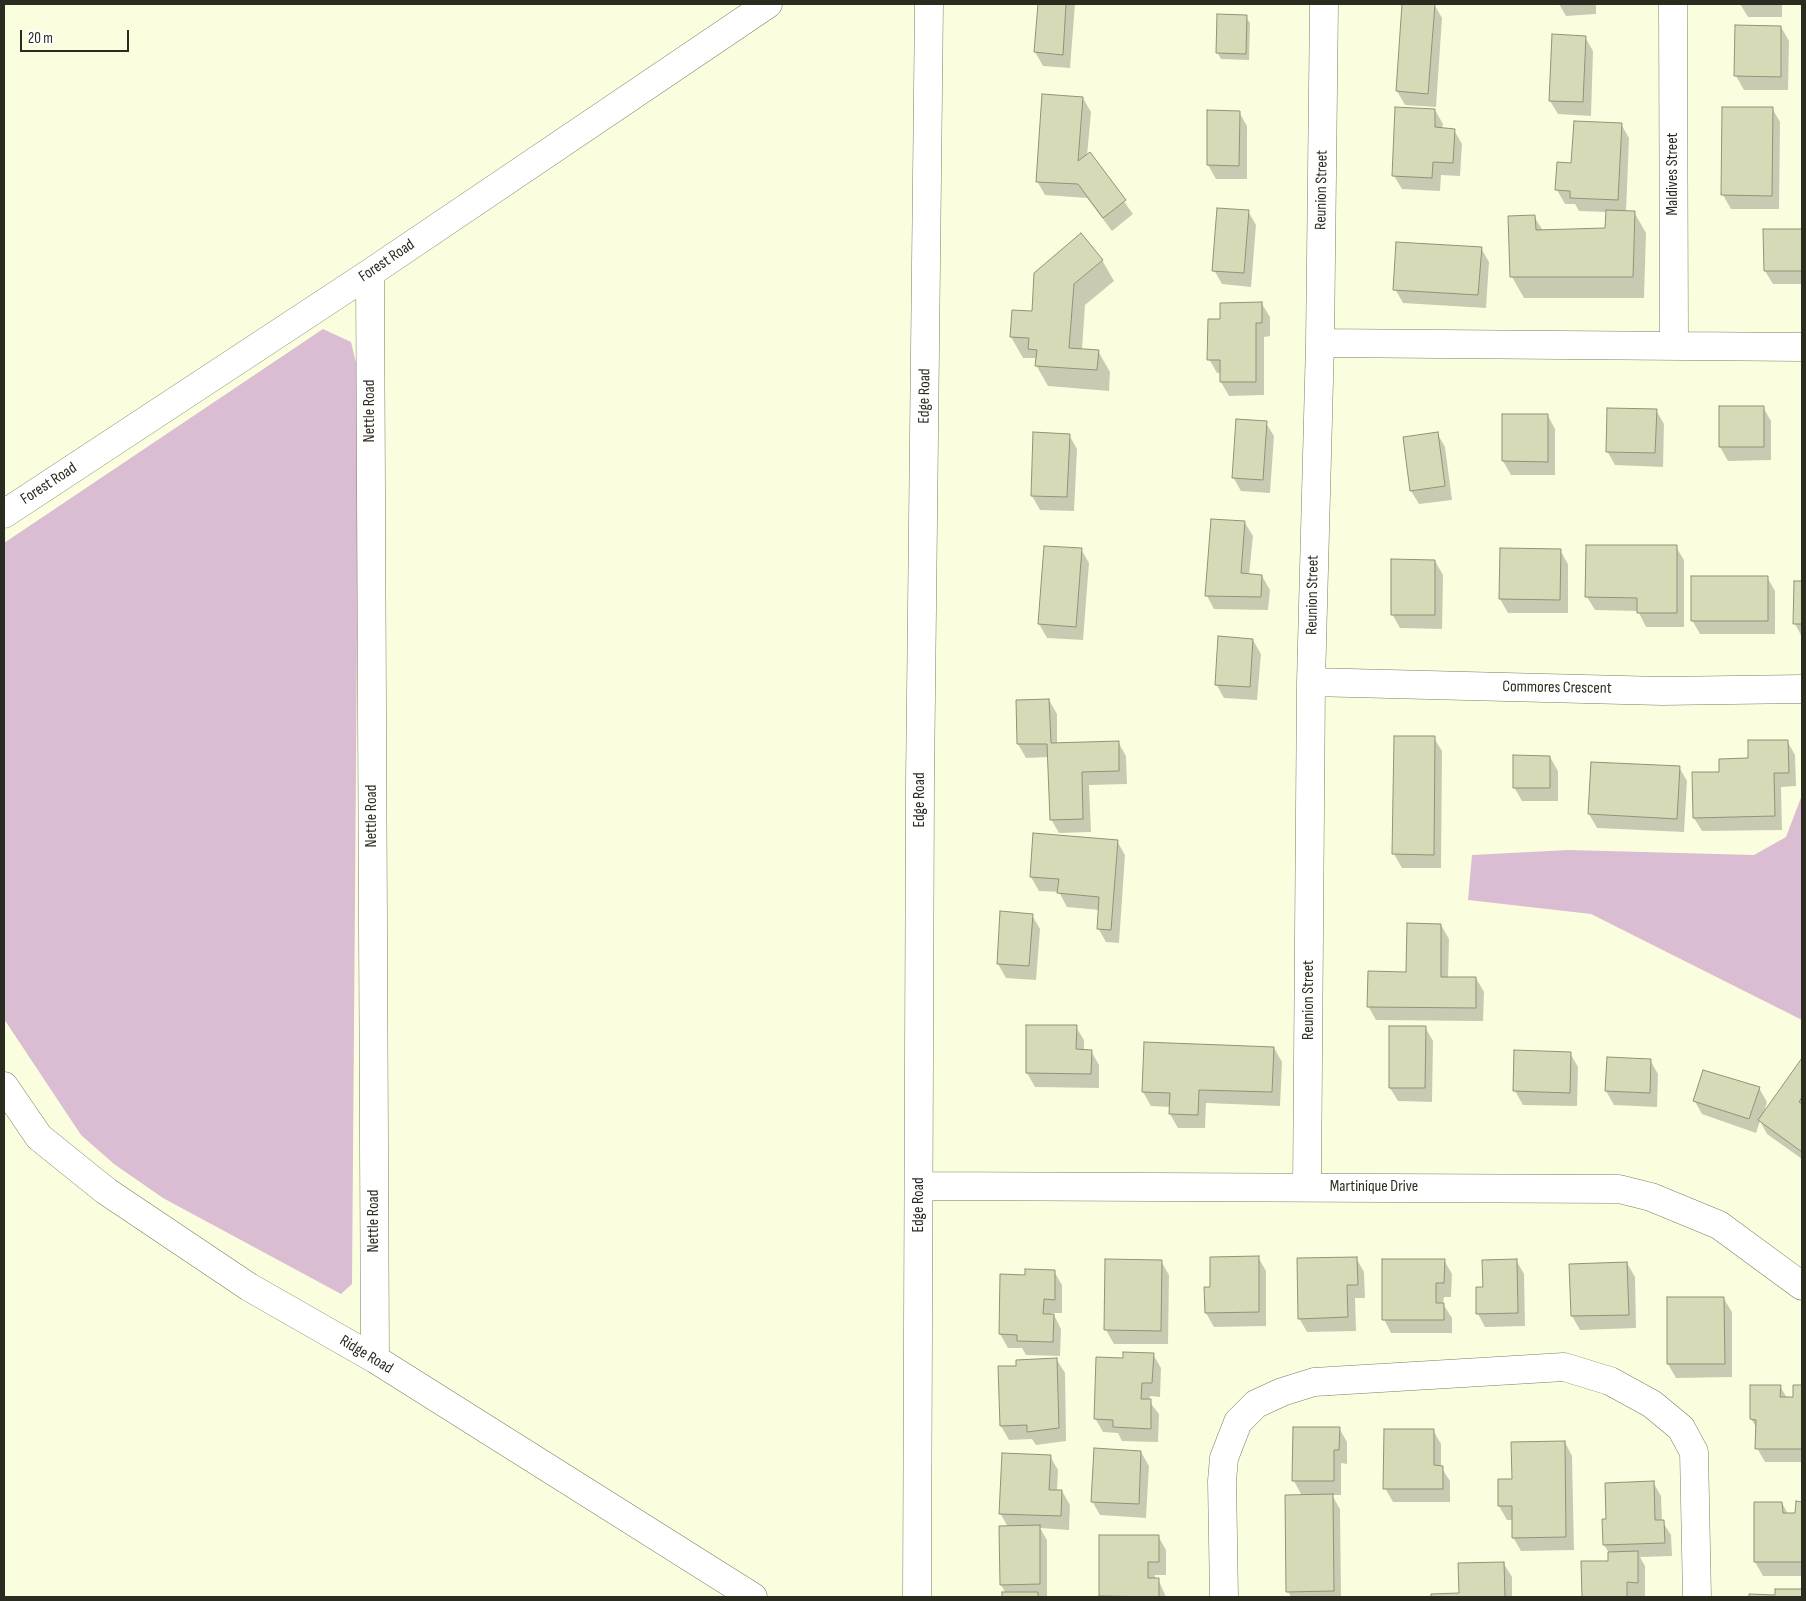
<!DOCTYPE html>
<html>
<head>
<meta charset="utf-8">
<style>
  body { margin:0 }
  #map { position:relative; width:1806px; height:1601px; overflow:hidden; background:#fbfede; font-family:"Sofia Sans Condensed",sans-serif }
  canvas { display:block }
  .frame { position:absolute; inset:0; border:5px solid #2b2c20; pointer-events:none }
  .scale { position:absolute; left:20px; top:30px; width:109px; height:22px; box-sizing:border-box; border:2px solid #2b2c20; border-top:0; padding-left:6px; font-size:15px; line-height:18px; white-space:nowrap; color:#2b2c20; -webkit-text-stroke:4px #fff; paint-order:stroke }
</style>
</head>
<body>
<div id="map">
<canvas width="1806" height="1601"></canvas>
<div class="frame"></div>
<div class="scale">20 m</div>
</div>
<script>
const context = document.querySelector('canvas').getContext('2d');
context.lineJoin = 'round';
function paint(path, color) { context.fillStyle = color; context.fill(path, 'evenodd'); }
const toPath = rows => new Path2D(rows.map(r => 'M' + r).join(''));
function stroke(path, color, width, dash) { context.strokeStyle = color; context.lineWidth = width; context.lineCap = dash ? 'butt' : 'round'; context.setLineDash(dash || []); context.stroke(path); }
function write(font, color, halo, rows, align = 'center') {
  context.font = font + ' "Sofia Sans Condensed",sans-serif'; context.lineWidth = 5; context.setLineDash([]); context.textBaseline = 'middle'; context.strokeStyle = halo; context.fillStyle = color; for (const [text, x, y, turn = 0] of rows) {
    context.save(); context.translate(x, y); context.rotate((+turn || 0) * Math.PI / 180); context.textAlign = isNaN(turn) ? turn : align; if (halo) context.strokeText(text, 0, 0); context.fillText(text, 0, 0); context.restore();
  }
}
paint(toPath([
  [323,329,351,342,359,375,352,1284,341,1294,163,1198,114,1164,81,1135,4,1019,4,543],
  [1802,795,1802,1020,1591,914,1468,900,1472,855,1568,850,1754,855,1786,837]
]), '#dabcd3');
paint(toPath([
  [1039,4,1075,4,1070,68,1043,66,1035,52],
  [1403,4,1434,4,1442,18,1436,107,1405,105,1397,91],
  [1559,4,1596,4,1596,14,1566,16],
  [1740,4,1782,4,1782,17,1748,17],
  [1246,17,1250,23,1249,60,1221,59,1217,52],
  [1781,27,1789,41,1788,90,1744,90,1736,76],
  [1585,37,1593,51,1591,116,1558,114,1550,101],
  [1083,98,1091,112,1087,156,1090,154,1133,214,1112,231,1087,198,1045,195,1037,181],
  [1724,108,1772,108,1780,122,1779,209,1731,209,1723,195],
  [1435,110,1443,124,1442,129,1454,130,1462,144,1460,176,1441,175,1440,191,1402,189,1394,176],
  [1239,112,1247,126,1247,179,1216,179,1208,165],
  [1621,124,1629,138,1626,212,1634,212,1646,233,1644,298,1524,298,1512,277,1534,216,1543,231,1607,229,1607,212,1579,211,1575,204,1565,204,1557,190,1558,163,1572,164],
  [1248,211,1256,225,1251,287,1222,284,1214,270],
  [1765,231,1802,231,1802,284,1773,284,1765,271],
  [1481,248,1489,262,1486,308,1403,303,1395,289],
  [1102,260,1114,281,1085,305,1082,350,1098,351,1110,372,1109,391,1048,386,1036,365,1035,358,1023,358,1011,337,1033,312],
  [1262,304,1270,317,1270,336,1264,337,1264,395,1229,396,1221,382,1221,373,1217,373,1209,359],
  [1763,407,1771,421,1771,460,1728,461,1720,447],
  [1656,410,1664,424,1663,467,1615,465,1607,451],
  [1504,415,1548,416,1555,429,1555,475,1511,475,1503,461],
  [1266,423,1274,436,1270,493,1241,491,1233,477],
  [1437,433,1445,447,1452,500,1419,504,1411,491],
  [1069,435,1077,449,1074,511,1040,510,1032,496],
  [1245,523,1253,536,1249,575,1262,576,1270,590,1268,610,1214,609,1207,596],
  [1676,547,1684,560,1684,627,1646,627,1638,611,1595,610,1587,597],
  [1081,549,1089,563,1083,640,1047,638,1039,624],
  [1560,550,1568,564,1568,613,1508,613,1500,599],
  [1435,561,1443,575,1442,629,1400,628,1392,614],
  [1767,577,1775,591,1775,634,1700,634,1692,620],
  [1795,582,1802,582,1802,637,1795,624],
  [1253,640,1261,654,1257,700,1224,698,1216,684],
  [1049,700,1057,714,1057,744,1118,742,1126,756,1127,784,1089,785,1091,832,1059,833,1051,819,1049,757,1026,758,1018,744],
  [1434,738,1442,751,1441,868,1402,868,1394,854],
  [1787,741,1795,755,1796,786,1781,787,1782,830,1702,831,1694,818,1720,773],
  [1550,757,1558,771,1558,801,1522,801,1514,787],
  [1679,767,1687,781,1684,832,1597,828,1589,814],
  [1117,841,1125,855,1119,943,1106,942,1098,928,1100,910,1067,907,1059,892,1039,891,1031,877],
  [1032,915,1040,929,1036,980,1006,978,998,964],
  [1441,925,1449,939,1448,978,1476,978,1484,992,1483,1021,1376,1020,1368,1006,1407,973],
  [1028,1026,1076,1027,1084,1040,1084,1051,1091,1051,1099,1065,1099,1088,1035,1087,1027,1073],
  [1425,1027,1433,1041,1432,1102,1398,1101,1390,1088],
  [1145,1044,1274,1048,1282,1062,1280,1106,1206,1103,1205,1128,1178,1128,1170,1114,1171,1107,1151,1106,1143,1092],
  [1570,1053,1578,1067,1577,1106,1523,1105,1515,1091],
  [1608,1059,1650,1060,1658,1074,1657,1107,1614,1105,1606,1091],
  [1802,1061,1802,1159,1767,1134,1760,1121,1756,1133,1702,1114,1694,1100,1759,1088,1767,1102,1763,1116],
  [1258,1257,1266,1271,1266,1326,1214,1327,1206,1313,1211,1288],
  [1356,1258,1364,1272,1365,1298,1355,1298,1356,1331,1307,1332,1299,1318],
  [1444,1260,1452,1274,1451,1297,1444,1297,1443,1304,1452,1318,1452,1333,1391,1333,1384,1319],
  [1516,1260,1524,1274,1525,1326,1485,1327,1478,1314,1484,1288],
  [1161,1261,1169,1275,1168,1344,1114,1344,1106,1330],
  [1627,1263,1635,1277,1636,1328,1580,1330,1572,1316,1571,1265],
  [1054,1271,1062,1285,1062,1313,1051,1313,1051,1316,1054,1315,1061,1329,1060,1356,1026,1355,1022,1348,1008,1348,1000,1334,1026,1276],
  [1724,1299,1732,1312,1732,1377,1676,1378,1668,1364],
  [1153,1354,1161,1368,1160,1397,1150,1396,1149,1401,1159,1414,1158,1442,1122,1441,1118,1433,1103,1432,1095,1418,1125,1360],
  [1057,1360,1065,1373,1066,1441,1036,1445,1032,1439,1009,1440,1001,1426,999,1367,1018,1367],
  [1780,1386,1787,1398,1794,1398,1794,1386,1802,1386,1802,1462,1765,1462,1757,1448,1757,1428,1751,1419],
  [1294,1428,1339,1428,1347,1442,1347,1464,1341,1463,1341,1495,1332,1495,1340,1509,1341,1597,1291,1597,1288,1591,1302,1496,1294,1481],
  [1433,1430,1441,1444,1441,1467,1450,1481,1450,1502,1393,1502,1385,1488],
  [1565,1442,1572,1456,1574,1550,1521,1551,1513,1537,1513,1520,1507,1520,1499,1506,1499,1480,1513,1480],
  [1141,1452,1149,1466,1146,1518,1100,1515,1092,1501],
  [1050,1456,1058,1470,1057,1491,1062,1491,1070,1505,1069,1530,1040,1528,1047,1540,1047,1597,1004,1597,1004,1594,1006,1594,1001,1585,1008,1527,1000,1513],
  [1653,1482,1661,1496,1662,1521,1671,1535,1672,1556,1640,1557,1645,1566,1645,1596,1583,1597,1582,1562,1609,1562,1609,1553,1604,1545,1608,1520],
  [1782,1503,1788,1514,1797,1514,1797,1503,1802,1503,1802,1576,1763,1576,1755,1562],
  [1158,1536,1166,1550,1166,1575,1155,1575,1155,1579,1158,1579,1166,1597,1102,1597,1101,1595],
  [1504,1564,1512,1577,1512,1597,1433,1597,1433,1595,1460,1594],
  [1801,1590,1802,1597,1750,1597,1776,1596]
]), '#0003');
const building = toPath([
  [1038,4,1066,4,1063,55,1034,52,1038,4],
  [1402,4,1435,4,1428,94,1396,91,1402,4],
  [1217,14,1247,15,1246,54,1216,53,1217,14],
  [1735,25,1781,26,1781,77,1734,76,1735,25],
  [1552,34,1586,36,1583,102,1549,101,1552,34],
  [1042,94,1083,97,1078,161,1090,152,1126,200,1103,218,1078,184,1036,182,1042,94],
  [1395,107,1435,109,1435,127,1455,129,1453,163,1433,162,1432,178,1392,176,1395,107],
  [1722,107,1773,107,1772,196,1721,195,1722,107],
  [1207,110,1240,111,1239,166,1207,165,1207,110],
  [1574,121,1622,123,1618,200,1570,198,1570,191,1555,190,1557,162,1571,163,1574,121],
  [1217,208,1249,210,1244,273,1212,271,1217,208],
  [1606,210,1635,211,1633,277,1510,277,1508,216,1535,215,1536,230,1605,228,1606,210],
  [1763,229,1802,229,1802,271,1764,271,1763,229],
  [1081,233,1103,260,1074,284,1069,348,1099,350,1097,370,1035,366,1037,350,1028,349,1029,338,1010,337,1012,310,1032,311,1034,273,1081,233],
  [1396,242,1482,247,1478,295,1393,290,1396,242],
  [1262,302,1262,323,1256,323,1256,382,1220,382,1220,360,1207,360,1208,319,1220,319,1220,303,1262,302],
  [1719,406,1764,406,1764,447,1719,447,1719,406],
  [1607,408,1657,409,1655,453,1606,452,1607,408],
  [1502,414,1548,414,1548,462,1502,461,1502,414],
  [1236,419,1267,421,1263,480,1232,478,1236,419],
  [1033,432,1070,434,1067,497,1031,496,1033,432],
  [1438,432,1445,486,1410,491,1403,437,1438,432],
  [1211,519,1245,521,1241,573,1262,575,1261,597,1205,596,1211,519],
  [1586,545,1677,545,1677,613,1637,613,1637,598,1585,597,1586,545],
  [1044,546,1082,548,1076,627,1038,624,1044,546],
  [1500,548,1561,549,1560,600,1499,599,1500,548],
  [1391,559,1435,560,1435,615,1391,615,1391,559],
  [1691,576,1768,576,1768,621,1691,621,1691,576],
  [1794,581,1802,581,1802,624,1793,624,1794,581],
  [1218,636,1253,639,1250,687,1215,685,1218,636],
  [1049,699,1051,743,1119,741,1119,771,1082,772,1083,819,1050,820,1047,744,1017,744,1016,700,1049,699],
  [1394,736,1435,736,1434,855,1392,854,1394,736],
  [1748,740,1788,740,1789,773,1774,773,1775,816,1693,818,1692,772,1719,772,1719,759,1748,758,1748,740],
  [1513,755,1550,756,1550,788,1513,788,1513,755],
  [1591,762,1680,766,1677,819,1588,814,1591,762],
  [1033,833,1118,840,1111,930,1097,929,1099,897,1057,893,1059,879,1030,877,1033,833],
  [1000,911,1033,914,1029,966,997,964,1000,911],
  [1407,923,1441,924,1441,977,1476,977,1476,1008,1367,1007,1368,971,1406,972,1407,923],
  [1026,1025,1077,1025,1076,1049,1092,1050,1091,1074,1026,1073,1026,1025],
  [1389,1026,1426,1026,1425,1088,1389,1088,1389,1026],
  [1144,1042,1274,1047,1272,1092,1199,1090,1198,1115,1169,1114,1170,1093,1142,1092,1144,1042],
  [1514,1050,1571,1052,1570,1093,1513,1091,1514,1050],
  [1607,1057,1651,1059,1650,1093,1605,1091,1607,1057],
  [1802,1058,1802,1097,1799,1102,1802,1104,1802,1152,1758,1120,1802,1058],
  [1703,1070,1760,1087,1749,1119,1693,1101,1703,1070],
  [1259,1256,1259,1312,1205,1313,1204,1287,1210,1287,1210,1257,1259,1256],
  [1357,1257,1358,1285,1347,1285,1348,1317,1298,1319,1297,1258,1357,1257],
  [1105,1259,1162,1260,1161,1331,1104,1330,1105,1259],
  [1382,1259,1445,1259,1444,1283,1436,1283,1436,1303,1444,1303,1444,1320,1382,1320,1382,1259],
  [1517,1259,1518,1313,1476,1314,1476,1287,1483,1287,1482,1260,1517,1259],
  [1627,1262,1629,1315,1571,1316,1569,1264,1627,1262],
  [1025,1269,1055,1270,1055,1300,1044,1299,1043,1314,1054,1314,1053,1342,1017,1341,1017,1335,999,1334,1000,1274,1025,1275,1025,1269],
  [1667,1297,1724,1297,1725,1364,1667,1364,1667,1297],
  [1123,1352,1154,1353,1152,1383,1142,1383,1141,1399,1151,1399,1151,1429,1113,1427,1113,1420,1094,1419,1096,1357,1123,1358,1123,1352],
  [1057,1358,1059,1428,1027,1432,1027,1425,1000,1426,998,1366,1016,1366,1016,1360,1057,1358],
  [1750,1385,1781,1385,1780,1397,1793,1397,1793,1385,1802,1385,1802,1449,1755,1449,1756,1420,1750,1419,1750,1385],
  [1293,1427,1340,1427,1339,1450,1334,1450,1334,1481,1292,1481,1293,1427],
  [1384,1429,1434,1429,1434,1465,1443,1466,1443,1489,1383,1489,1384,1429],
  [1565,1441,1566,1537,1512,1538,1512,1506,1498,1506,1498,1479,1512,1479,1511,1442,1565,1441],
  [1094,1448,1141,1451,1139,1504,1091,1502,1094,1448],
  [1002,1453,1051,1455,1049,1490,1062,1490,1061,1516,999,1514,1002,1453],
  [1654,1481,1655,1520,1664,1520,1665,1543,1603,1545,1602,1519,1606,1519,1605,1483,1654,1481],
  [1333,1494,1334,1591,1286,1592,1285,1495,1333,1494],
  [1796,1501,1802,1502,1802,1562,1754,1562,1754,1502,1782,1502,1783,1513,1795,1513,1796,1501],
  [1040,1525,1040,1584,1000,1585,999,1526,1040,1525],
  [1099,1535,1159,1535,1159,1562,1148,1562,1148,1578,1159,1578,1159,1597,1099,1596,1099,1535],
  [1638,1551,1638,1583,1627,1582,1627,1597,1582,1597,1581,1561,1608,1561,1608,1552,1638,1551],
  [1504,1562,1505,1597,1431,1597,1431,1594,1459,1593,1458,1563,1504,1562],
  [1775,1589,1802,1589,1802,1597,1749,1597,1749,1594,1775,1595,1775,1589],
  [1002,1592,1038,1592,1038,1597,1002,1597,1002,1592]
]);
paint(building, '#d7dab6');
stroke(building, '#919376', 1);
const street = toPath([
  [1673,4,1674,345],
  [370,273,375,1359],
  [1320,343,1802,347],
  [4,514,370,273,768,4],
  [1311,682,1662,691,1802,689],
  [4,1086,39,1137,106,1191,249,1287,375,1359,753,1597],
  [919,1186,1619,1189,1651,1197,1719,1225,1802,1286],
  [1307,1187,1311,682,1320,343,1324,4],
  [917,1597,920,781,929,4],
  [1224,1597,1222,1481,1224,1458,1238,1422,1256,1404,1282,1392,1314,1382,1564,1367,1610,1381,1652,1404,1681,1428,1694,1452,1697,1597]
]);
stroke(street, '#7c7e61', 29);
stroke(street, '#fff', 28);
write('16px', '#2b2c20', '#fff', [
  ["Maldives Street",1673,174,-90],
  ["Reunion Street",1322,190,-89],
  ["Forest Road",387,261,-34],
  ["Edge Road",925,396,-89],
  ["Nettle Road",370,411,-90],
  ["Forest Road",49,484,-33],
  ["Reunion Street",1313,595,-89],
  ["Commores Crescent",1557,688,1],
  ["Edge Road",920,800,-90],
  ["Nettle Road",372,816,-90],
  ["Reunion Street",1309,1000,-90],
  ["Martinique Drive",1374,1187],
  ["Edge Road",919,1205,-90],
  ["Nettle Road",374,1221,-90],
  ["Ridge Road",366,1355,31]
]);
</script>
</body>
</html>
